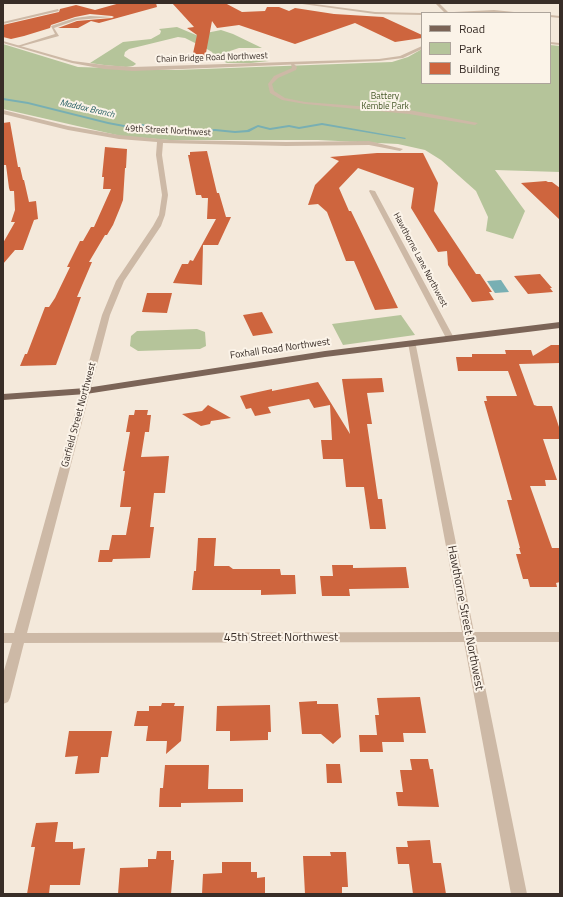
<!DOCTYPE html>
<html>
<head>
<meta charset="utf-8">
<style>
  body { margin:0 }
  #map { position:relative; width:563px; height:897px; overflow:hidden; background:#f4e9db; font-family:"Titillium Web",sans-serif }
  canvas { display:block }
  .frame { position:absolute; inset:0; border:4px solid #382d27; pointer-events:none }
  .legend { position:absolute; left:421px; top:12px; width:130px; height:72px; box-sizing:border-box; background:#fbf3e8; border:1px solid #ada49b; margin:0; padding:5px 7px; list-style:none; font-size:12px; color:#382d27 }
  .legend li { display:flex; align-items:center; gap:8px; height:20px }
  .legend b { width:20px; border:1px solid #ada49b }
</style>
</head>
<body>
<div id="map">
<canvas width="563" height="897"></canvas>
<div class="frame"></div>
<ul class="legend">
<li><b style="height:5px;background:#7b6457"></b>Road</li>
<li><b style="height:11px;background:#b5c49a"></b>Park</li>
<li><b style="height:11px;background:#ce653e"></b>Building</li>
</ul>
</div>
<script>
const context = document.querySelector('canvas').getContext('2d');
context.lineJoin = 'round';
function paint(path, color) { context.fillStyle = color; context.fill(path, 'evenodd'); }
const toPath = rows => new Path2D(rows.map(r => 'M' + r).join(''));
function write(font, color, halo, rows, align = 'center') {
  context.font = font + ' "Titillium Web",sans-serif'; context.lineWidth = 4; context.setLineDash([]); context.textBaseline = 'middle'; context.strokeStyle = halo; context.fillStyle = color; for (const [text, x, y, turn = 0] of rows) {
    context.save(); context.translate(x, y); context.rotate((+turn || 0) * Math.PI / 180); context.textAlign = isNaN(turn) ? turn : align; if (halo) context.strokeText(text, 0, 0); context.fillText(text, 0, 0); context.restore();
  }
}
paint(toPath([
  [177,27,196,35,221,30,233,34,262,48,239,48,230,51,228,55,238,59,269,61,251,63,227,63,216,58,212,52,205,48,185,38,178,37,129,49,125,52,124,56,135,63,136,64,133,66,126,67,104,65,90,63,123,42,151,39,160,34,161,31,159,29],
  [3,44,78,67,175,70,392,62,408,57,422,49,422,83,550,83,550,45,560,46,560,172,495,170,525,211,513,239,486,231,488,217,476,191,441,160,425,150,398,144,318,140,169,140,121,136,3,109],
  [401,315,415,335,343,345,332,324],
  [197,329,205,332,206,346,200,349,138,351,130,346,131,336,137,331]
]), '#b5c49a');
paint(toPath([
  [501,280,509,292,495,293,487,281]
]), '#78afb3');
paint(toPath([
  [3,98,28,102,108,122,124,125,142,124,172,131,193,131,215,129,235,131,247,130,258,125,270,128,289,125,299,127,322,123,406,138,405,139,322,125,299,129,289,127,270,130,258,127,249,132,235,133,215,131,193,133,172,133,142,126,124,127,108,124,28,104,3,100,3,98]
]), '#78afb3');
paint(toPath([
  [120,3,156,3,157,7,99,23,91,21,78,28,58,28,77,21,112,18,114,17,112,16,90,14,75,17,51,25,50,28,24,36,11,39,3,37,3,25,59,12,60,9,76,5,95,10],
  [172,3,225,3,242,12,265,11,267,7,279,7,289,11,295,8,334,14,383,17,422,35,422,38,395,42,355,23,295,44,239,25,217,28,212,21,205,58,192,58,197,35,187,28,194,27],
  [10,122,18,167,20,167,23,180,24,180,29,202,36,201,38,219,34,220,23,250,15,250,3,264,3,243,15,222,11,222,15,210,14,191,10,191,9,188,6,165,3,165,3,123],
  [105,147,127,149,126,168,125,168,123,200,120,208,113,225,107,235,105,235,89,262,92,262,77,297,81,297,56,365,20,366,25,354,27,354,45,307,49,307,55,298,70,267,67,267,80,241,83,241,91,227,94,227,111,189,103,189,104,177,102,177],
  [207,151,217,193,219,193,226,217,231,217,218,245,203,245,202,285,173,283,182,264,188,264,190,260,193,261,216,219,207,219,208,198,202,198,201,195,196,195,188,155,190,155,190,152],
  [377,153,423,153,438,183,434,211,476,274,480,274,492,292,489,292,494,300,472,302,448,265,447,251,438,252,411,208,414,188,358,168,339,188,349,211,351,211,398,308,375,310,354,261,346,261,327,212,318,204,308,205,315,185,339,161,330,157],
  [546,181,548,182,552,182,560,188,560,220,521,183],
  [540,274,552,288,550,288,553,292,528,294,514,276],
  [147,293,172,293,167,313,142,312],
  [262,312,273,333,253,336,243,315],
  [551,345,560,345,560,363,519,364,534,405,537,406,552,406,560,430,560,439,543,439,557,480,545,480,546,486,530,486,552,548,560,548,560,582,556,583,557,587,530,587,528,579,523,579,516,554,521,554,519,548,520,548,507,500,512,500,484,401,487,401,486,396,517,396,508,371,458,371,456,357,472,357,472,354,506,354,505,350,531,350,533,356],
  [382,378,384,392,367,393,372,424,367,424,378,499,382,499,386,529,370,529,364,487,346,487,343,459,323,459,321,440,332,440,330,405,314,408,309,399,268,407,271,413,255,416,251,408,246,409,240,396,272,389,272,391,318,382,350,434,342,379],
  [208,405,231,418,211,421,210,424,201,426,182,414,202,411],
  [135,410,148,410,147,415,151,415,149,432,145,432,141,457,169,456,165,493,154,493,150,527,154,527,150,558,113,559,112,562,98,562,100,550,109,550,112,535,126,535,131,507,120,507,125,471,123,471,130,432,126,432,129,415,134,415],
  [198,538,216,538,214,566,229,566,233,569,280,569,281,575,295,575,296,594,261,595,261,590,192,590,194,571,196,571],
  [332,565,353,565,353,568,406,567,409,588,349,589,350,596,322,596,320,576,333,576],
  [420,697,426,733,403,733,404,742,382,742,383,752,360,752,359,735,377,735,375,715,379,715,377,698],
  [317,701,317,704,338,704,341,737,333,744,321,734,302,734,299,702],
  [162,703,175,703,174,706,184,706,181,741,166,754,167,741,146,741,148,726,134,726,137,711,149,711,149,706,161,706],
  [270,705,271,732,268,732,268,740,230,741,230,731,216,731,217,706],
  [69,731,112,731,108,757,101,757,99,773,75,774,78,756,65,757],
  [410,759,428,759,430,769,433,769,439,807,398,806,396,792,403,792,400,770,412,770],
  [326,764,340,764,342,783,327,783],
  [165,765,209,765,208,789,243,789,243,802,181,803,181,807,159,807,160,788,163,788],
  [58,822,55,842,73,842,73,849,85,848,80,885,50,885,49,894,27,894,35,847,31,847,36,823],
  [430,840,433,863,441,863,446,894,413,894,409,864,398,864,396,847,408,847,407,841],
  [157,851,171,851,171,860,174,860,171,894,118,894,120,868,148,867,148,859,156,859],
  [330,852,346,852,348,887,342,887,342,894,305,894,303,856,331,856],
  [222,862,251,862,251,872,257,872,257,878,265,877,265,894,202,894,203,874,222,873]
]), '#ce653e');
paint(toPath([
  [435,3,439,3,449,13,445,13,435,3],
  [58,9,59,11,3,24,3,22,58,9],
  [90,16,112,17,77,20,54,28,59,36,19,47,17,46,55,34,51,26,75,18,90,16],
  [293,63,297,67,296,70,278,78,272,84,274,91,285,98,305,102,409,110,478,123,475,125,409,114,305,104,282,100,270,93,268,84,274,76,292,68,291,64,293,63],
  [369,141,403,149,400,151,369,145,286,146,283,144,286,142,369,141]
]), '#cdb9a6');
paint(toPath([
  [295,3,307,3,375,12,423,13,422,15,375,14,295,3],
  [494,10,524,13,452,13,454,12,494,10],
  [550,15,560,16,560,18,550,17,550,15],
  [3,41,73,61,104,65,133,67,379,59,400,56,422,46,422,49,403,58,379,61,133,71,104,69,72,63,3,43,3,41],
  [550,42,560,43,560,45,550,44,550,42],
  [3,110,68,126,119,135,172,140,286,142,289,144,286,146,163,143,162,155,168,195,165,215,161,226,124,281,110,315,27,633,462,632,408,343,409,341,415,341,474,632,560,632,560,642,476,642,527,894,511,894,464,642,24,643,10,698,8,702,3,704,3,674,12,643,3,643,3,633,14,633,102,315,116,281,153,226,159,215,162,195,156,155,157,142,119,139,68,130,3,114,3,110],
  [370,190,375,191,454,338,453,340,447,340,446,338,369,191,370,190]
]), '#cdb9a6');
paint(toPath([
  [560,322,560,328,325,357,86,394,3,400,3,394,86,388,325,351,560,322]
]), '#7b6457');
write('9px', '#382d27', '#fbf3e8', [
  ["Chain Bridge Road Northwest",212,58,-2],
  ["49th Street Northwest",168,131,3],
  ["Hawthorne Lane Northwest",420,260,62]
]);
write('9px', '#465829', '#fbf3e8', [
  ["Battery",385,97],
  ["Kemble Park",385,107]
]);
write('italic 9px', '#1a575d', '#fbf3e8', [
  ["Maddox Branch",87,109,13]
]);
write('10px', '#382d27', '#fbf3e8', [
  ["Foxhall Road Northwest",280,349,-8],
  ["Garfield Street Northwest",79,415,-75]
]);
write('12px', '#382d27', '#fbf3e8', [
  ["Hawthorne Street Northwest",465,618,79],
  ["45th Street Northwest",281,638]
]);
</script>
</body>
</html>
